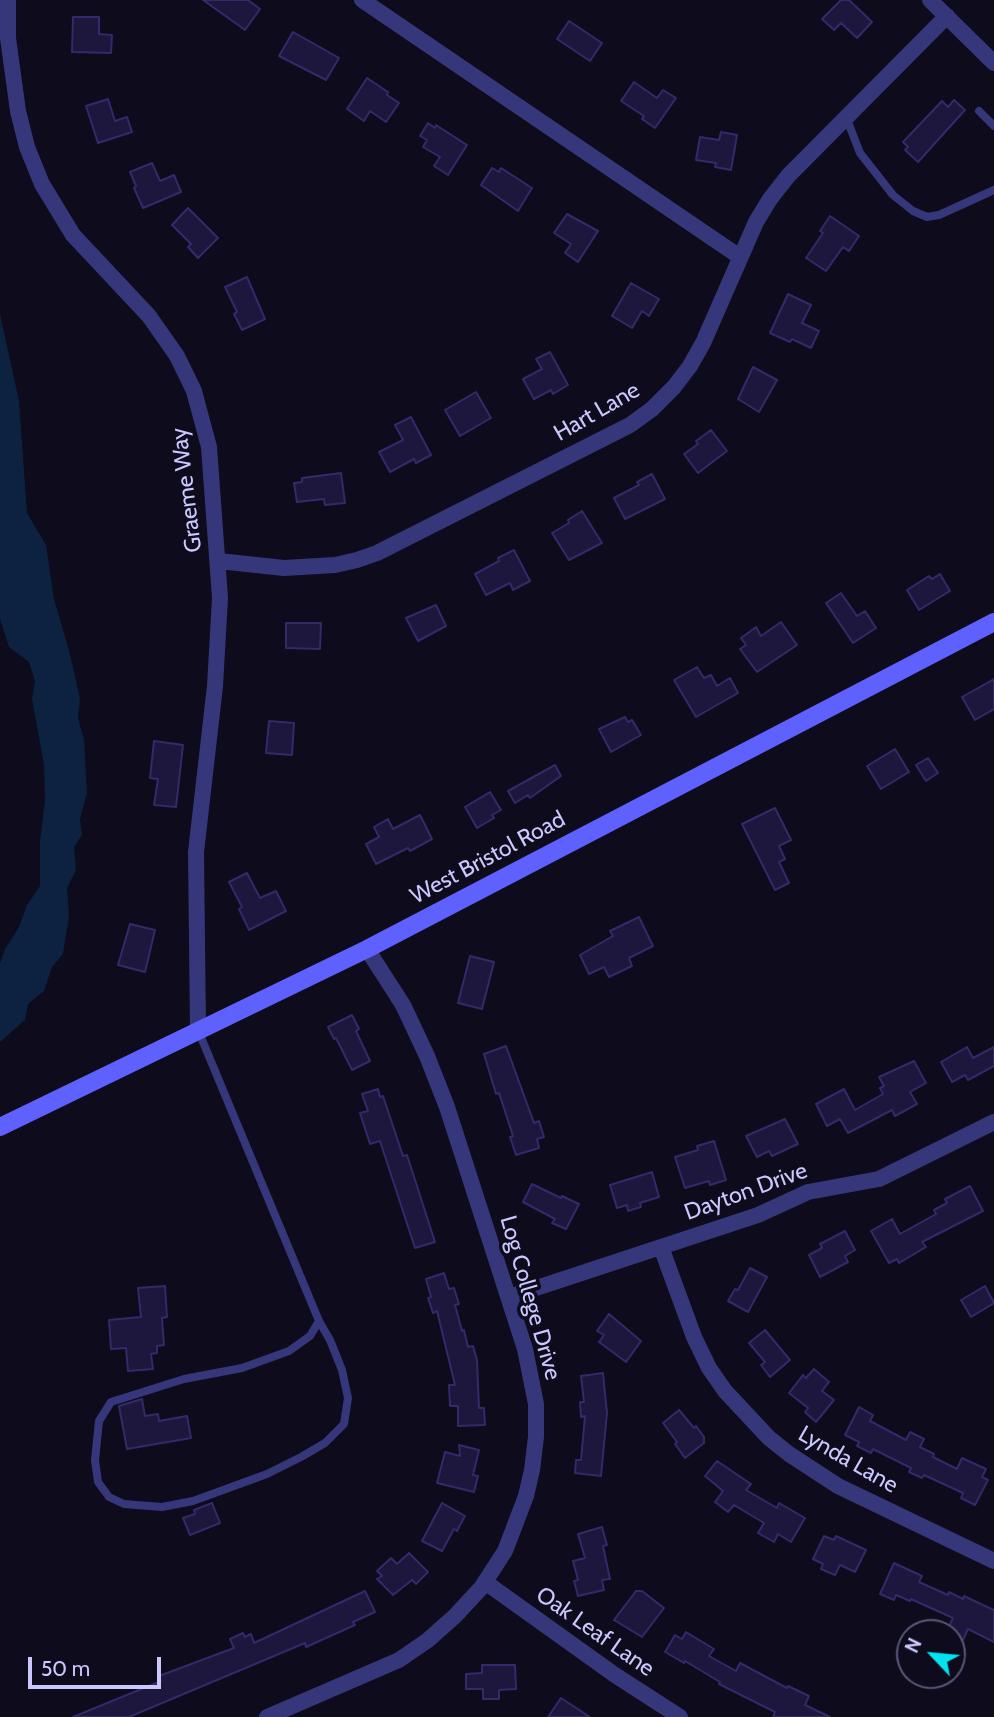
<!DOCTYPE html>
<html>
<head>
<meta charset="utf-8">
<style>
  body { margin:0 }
  #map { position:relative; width:994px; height:1717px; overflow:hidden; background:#0d0b1c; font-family:Cabin,sans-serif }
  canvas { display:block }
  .north { position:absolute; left:896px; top:1619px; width:70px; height:70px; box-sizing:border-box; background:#0d0b1c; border:2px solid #595677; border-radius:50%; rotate:296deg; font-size:19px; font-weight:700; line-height:28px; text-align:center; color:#cbc7ff }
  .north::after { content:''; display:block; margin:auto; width:24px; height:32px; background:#02e2f0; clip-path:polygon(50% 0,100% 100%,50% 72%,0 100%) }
  .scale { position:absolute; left:28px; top:1657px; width:133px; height:32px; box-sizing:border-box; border:4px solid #cbc7ff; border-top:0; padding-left:9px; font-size:21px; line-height:24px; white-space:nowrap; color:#cbc7ff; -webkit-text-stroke:5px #0d0b1c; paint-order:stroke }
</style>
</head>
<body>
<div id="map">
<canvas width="994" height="1717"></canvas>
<div class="north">N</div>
<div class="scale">50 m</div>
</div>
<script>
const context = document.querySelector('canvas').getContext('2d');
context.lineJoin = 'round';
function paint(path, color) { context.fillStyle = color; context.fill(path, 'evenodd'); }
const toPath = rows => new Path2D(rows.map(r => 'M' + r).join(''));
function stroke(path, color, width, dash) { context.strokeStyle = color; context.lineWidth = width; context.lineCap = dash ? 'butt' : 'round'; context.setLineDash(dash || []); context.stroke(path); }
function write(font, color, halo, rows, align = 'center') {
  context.font = font + ' Cabin,sans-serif'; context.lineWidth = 7; context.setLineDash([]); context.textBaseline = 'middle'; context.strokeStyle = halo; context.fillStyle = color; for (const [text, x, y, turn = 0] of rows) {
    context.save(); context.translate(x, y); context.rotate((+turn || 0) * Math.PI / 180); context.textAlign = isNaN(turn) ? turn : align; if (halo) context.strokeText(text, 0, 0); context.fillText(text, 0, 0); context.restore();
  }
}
paint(toPath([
  [0,314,19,401,27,513,46,545,54,599,70,654,80,699,78,718,84,740,87,793,80,819,82,835,74,847,76,870,67,888,69,916,63,954,52,967,44,991,28,1004,25,1020,0,1042,0,963,5,949,19,927,27,905,40,886,40,841,45,800,44,765,32,699,35,681,29,662,9,647,0,619]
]), '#0c2240');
const building = toPath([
  [203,0,248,0,260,9,245,30,203,0],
  [841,0,849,0,872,22,857,38,841,23,834,30,822,19,841,0],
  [73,17,99,17,99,34,112,35,111,53,72,52,73,17],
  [569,21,602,43,590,61,557,39,569,21],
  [293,32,339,58,326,80,279,56,293,32],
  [367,78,388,92,387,95,399,103,386,122,370,111,364,121,347,109,367,78],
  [634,82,657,98,663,90,676,98,655,128,642,119,644,116,621,101,634,82],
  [108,99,115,121,127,117,132,132,98,143,86,106,108,99],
  [954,100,965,110,918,162,905,150,908,147,903,142,942,101,948,107,954,100],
  [428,123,435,128,436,125,467,145,448,175,434,166,440,157,423,147,427,140,420,136,428,123],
  [721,132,737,135,731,170,715,167,716,163,696,160,700,137,719,140,721,132],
  [152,163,160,181,174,175,181,192,143,208,134,188,136,186,130,172,152,163],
  [492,168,499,172,501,168,532,188,518,211,481,185,492,168],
  [188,208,218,238,198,258,188,247,191,244,172,225,188,208],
  [567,214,598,231,578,262,565,253,571,244,554,233,567,214],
  [830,216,859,236,849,251,843,247,826,271,806,258,823,233,820,231,830,216],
  [247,277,265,319,242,330,234,314,237,312,225,287,247,277],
  [631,283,659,299,649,316,642,311,632,328,612,316,631,283],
  [788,294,811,305,802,323,819,331,811,348,792,339,790,342,770,333,788,294],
  [550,352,568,385,553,394,551,390,534,399,523,379,542,369,536,359,550,352],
  [753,367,777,380,759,412,738,399,753,367],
  [476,392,491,418,460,436,445,410,476,392],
  [411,417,431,455,416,463,414,459,390,472,379,452,403,440,395,425,411,417],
  [711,430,727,451,698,473,684,454,698,444,696,441,711,430],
  [341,473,345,503,325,505,324,499,297,502,294,483,302,482,302,478,341,473],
  [652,474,665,499,625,519,614,498,639,485,637,482,652,474],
  [582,511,602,543,569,560,552,533,569,523,568,520,582,511],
  [514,550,530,581,513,590,510,583,486,595,475,574,499,561,498,558,514,550],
  [940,574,950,591,919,610,907,590,929,576,932,579,940,574],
  [841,593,857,616,865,611,876,628,853,643,826,603,841,593],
  [436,605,446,626,418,641,406,618,436,605],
  [781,622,797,645,757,672,740,649,746,645,741,638,756,627,761,636,781,622],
  [286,623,321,623,320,649,286,648,286,623],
  [697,667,704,678,711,675,717,686,730,678,738,693,696,717,674,680,697,667],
  [994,679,994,709,975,720,962,697,994,679],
  [625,717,628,722,632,720,641,735,611,752,599,729,625,717],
  [269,721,294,723,292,755,266,753,269,721],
  [154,741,183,745,176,807,154,805,158,779,150,778,154,741],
  [895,749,909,772,881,789,867,766,895,749],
  [928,758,938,773,926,781,916,765,928,758],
  [555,765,561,776,530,798,528,795,515,803,508,791,555,765],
  [490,792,501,810,492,815,494,818,477,828,465,807,490,792],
  [775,808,791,840,779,846,785,859,779,862,789,883,775,890,742,824,775,808],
  [420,815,432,839,410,851,408,848,376,864,366,844,379,837,374,827,388,819,393,829,420,815],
  [247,873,260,898,276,891,286,911,249,930,239,909,242,907,229,882,247,873],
  [639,917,653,946,629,958,632,966,609,977,604,967,589,974,580,955,613,936,610,931,639,917],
  [130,924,155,930,145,972,118,965,130,924],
  [470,956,494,962,482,1009,458,1003,470,956],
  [352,1015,359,1029,356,1031,370,1061,352,1070,336,1038,334,1039,328,1027,352,1015],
  [506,1046,534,1123,539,1121,544,1137,537,1139,539,1148,516,1155,510,1137,513,1136,499,1093,496,1094,484,1054,506,1046],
  [967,1047,973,1058,994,1047,994,1066,968,1080,965,1075,952,1082,941,1062,967,1047],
  [914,1061,926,1083,910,1092,917,1104,895,1116,892,1110,848,1133,840,1119,827,1126,816,1104,844,1089,855,1110,883,1094,880,1088,884,1086,879,1077,914,1061],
  [378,1089,380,1097,383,1096,403,1156,407,1155,435,1242,415,1248,380,1141,370,1144,360,1113,368,1111,362,1094,378,1089],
  [785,1119,798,1144,772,1156,769,1151,757,1157,746,1136,785,1119],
  [714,1141,726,1180,710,1185,709,1181,685,1188,675,1157,698,1150,697,1146,714,1141],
  [652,1172,659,1197,640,1203,641,1207,628,1211,627,1205,617,1208,610,1185,652,1172],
  [532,1184,561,1198,562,1196,579,1204,566,1229,552,1223,555,1219,523,1202,532,1184],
  [970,1186,983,1211,922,1242,926,1247,899,1263,897,1259,889,1263,871,1231,892,1219,900,1234,936,1214,934,1210,947,1203,945,1199,970,1186],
  [845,1231,855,1250,845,1256,848,1262,820,1277,809,1255,822,1248,820,1244,845,1231],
  [750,1268,767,1277,748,1312,728,1301,735,1289,738,1290,750,1268],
  [444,1273,449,1289,454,1288,459,1304,455,1305,462,1331,464,1330,468,1347,473,1346,477,1360,479,1408,484,1408,485,1425,458,1426,458,1406,450,1406,449,1385,455,1385,437,1311,433,1313,428,1298,431,1297,426,1279,444,1273],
  [165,1286,167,1317,162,1318,164,1345,157,1346,157,1353,151,1354,153,1369,128,1371,126,1348,111,1349,109,1320,141,1317,138,1288,165,1286],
  [985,1286,994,1303,971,1317,961,1300,985,1286],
  [609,1314,641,1341,626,1362,599,1342,604,1335,597,1331,609,1314],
  [765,1330,790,1360,770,1377,761,1365,765,1362,749,1343,765,1330],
  [814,1369,829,1382,822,1391,834,1400,816,1422,805,1412,808,1408,789,1393,803,1375,806,1378,814,1369],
  [603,1373,607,1413,601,1476,575,1473,576,1460,581,1460,585,1416,581,1417,580,1402,584,1402,581,1376,603,1373],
  [142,1399,145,1416,158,1414,159,1421,187,1416,191,1438,127,1449,119,1406,142,1399],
  [859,1407,873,1415,870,1421,906,1440,910,1432,924,1439,920,1447,934,1454,933,1457,957,1469,962,1458,986,1469,982,1477,988,1480,975,1505,961,1498,963,1493,924,1475,922,1478,909,1472,911,1468,873,1449,871,1453,857,1446,859,1442,845,1435,859,1407],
  [679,1410,694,1428,696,1426,704,1437,704,1443,685,1458,675,1444,677,1442,663,1423,679,1410],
  [459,1445,479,1450,473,1475,478,1476,474,1492,437,1483,445,1452,460,1456,459,1445],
  [717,1461,751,1484,746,1490,777,1508,779,1503,805,1518,791,1542,778,1534,774,1542,758,1533,764,1523,734,1505,728,1512,715,1502,723,1491,705,1476,717,1461],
  [212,1503,220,1523,190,1535,183,1518,195,1514,194,1510,212,1503],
  [442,1503,465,1516,457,1531,454,1529,442,1551,422,1541,442,1503],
  [602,1527,607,1545,603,1546,610,1579,602,1580,604,1590,578,1596,574,1581,578,1580,573,1561,585,1558,578,1534,602,1527],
  [824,1536,834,1540,836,1536,866,1550,855,1572,840,1565,835,1575,821,1569,823,1564,813,1559,824,1536],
  [409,1553,428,1572,416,1584,412,1580,393,1595,377,1579,382,1576,377,1571,391,1558,397,1564,409,1553],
  [894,1563,922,1576,919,1582,948,1595,949,1592,963,1599,964,1596,994,1610,994,1642,968,1629,952,1664,952,1633,946,1633,953,1618,911,1599,910,1601,896,1595,894,1600,880,1594,894,1563],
  [365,1591,375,1612,353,1622,355,1625,306,1647,305,1643,129,1717,73,1717,161,1681,159,1676,234,1648,230,1639,243,1633,245,1637,251,1634,254,1643,365,1591],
  [636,1591,642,1591,664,1608,642,1637,614,1620,636,1591],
  [686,1632,714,1649,709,1656,736,1671,740,1663,787,1688,788,1686,809,1696,805,1705,830,1717,773,1717,775,1712,719,1684,720,1682,685,1661,684,1663,665,1652,675,1635,682,1639,686,1632],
  [482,1665,515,1665,516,1689,499,1690,499,1699,483,1699,483,1689,466,1689,466,1674,482,1673,482,1665],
  [561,1698,590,1717,548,1717,561,1698]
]);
paint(building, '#1d173d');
stroke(building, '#332a69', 2);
stroke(toPath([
  [979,111,994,126],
  [846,117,860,153,893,195,913,211,927,217,939,215,994,190],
  [198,1030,319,1321,330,1340,342,1370,348,1398,344,1424,325,1443,301,1457,267,1474,193,1501,162,1507,124,1504,109,1497,98,1482,95,1460,99,1421,111,1402,184,1379,242,1368,289,1351,310,1336,319,1321]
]), '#36377b', 8);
stroke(toPath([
  [8,0,8,38,18,111,27,147,42,184,73,235,149,316,177,356,194,391,209,447,220,598,215,686,196,852,198,1030],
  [362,0,740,257],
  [930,0,994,63],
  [219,561,284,568,335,565,357,560,377,553,630,425,652,409,674,387,690,366,703,343,756,222,770,199,788,176,947,16],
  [661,1247,694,1337,709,1368,725,1391,769,1438,789,1454,838,1486,994,1561],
  [509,1297,758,1215,808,1192,879,1179,994,1122],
  [485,1582,615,1675,680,1717],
  [267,1717,399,1660,428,1640,455,1616,481,1588,505,1551,526,1496,532,1470,536,1437,536,1404,525,1349,447,1107,427,1056,403,1005,367,949]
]), '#36377b', 16);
stroke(toPath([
  [0,1127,367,949,994,622]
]), '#5e61fe', 18);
write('23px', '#cbc7ff', '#0d0b1c', [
  ["Hart Lane",597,412,-30],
  ["Graeme Way",187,490,-97],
  ["West Bristol Road",488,858,-28],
  ["Dayton Drive",746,1192,-20],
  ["Log College Drive",530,1298,74],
  ["Lynda Lane",848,1460,30],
  ["Oak Leaf Lane",595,1632,35]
]);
</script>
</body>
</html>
